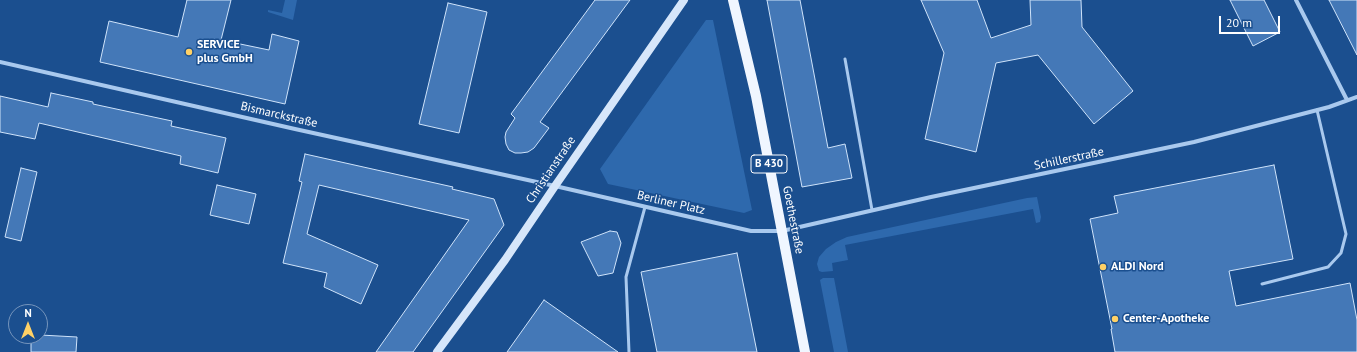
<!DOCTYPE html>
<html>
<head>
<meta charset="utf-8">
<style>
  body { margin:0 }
  #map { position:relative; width:1357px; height:352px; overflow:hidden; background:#1b4f8f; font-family:"PT Sans",sans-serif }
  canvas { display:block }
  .north { position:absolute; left:8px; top:304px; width:40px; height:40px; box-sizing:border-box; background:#1b4f8f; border:1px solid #7695bc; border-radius:50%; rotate:0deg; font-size:11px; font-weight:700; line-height:16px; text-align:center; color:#fff }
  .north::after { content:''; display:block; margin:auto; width:14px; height:18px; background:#ffd166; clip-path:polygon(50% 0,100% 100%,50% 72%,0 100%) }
  .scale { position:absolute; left:1219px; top:16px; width:61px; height:18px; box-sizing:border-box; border:2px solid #fff; border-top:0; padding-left:5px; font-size:12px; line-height:14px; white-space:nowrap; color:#fff; -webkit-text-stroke:3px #1b4f8f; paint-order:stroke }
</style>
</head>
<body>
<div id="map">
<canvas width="1357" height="352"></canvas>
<div class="north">N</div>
<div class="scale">20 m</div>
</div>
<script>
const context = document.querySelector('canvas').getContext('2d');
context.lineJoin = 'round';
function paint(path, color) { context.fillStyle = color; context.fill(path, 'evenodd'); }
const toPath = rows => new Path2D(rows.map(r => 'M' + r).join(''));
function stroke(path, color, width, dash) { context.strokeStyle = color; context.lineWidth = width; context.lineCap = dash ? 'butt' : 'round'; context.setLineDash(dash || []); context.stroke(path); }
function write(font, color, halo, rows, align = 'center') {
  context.font = font + ' "PT Sans",sans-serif'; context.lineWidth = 3; context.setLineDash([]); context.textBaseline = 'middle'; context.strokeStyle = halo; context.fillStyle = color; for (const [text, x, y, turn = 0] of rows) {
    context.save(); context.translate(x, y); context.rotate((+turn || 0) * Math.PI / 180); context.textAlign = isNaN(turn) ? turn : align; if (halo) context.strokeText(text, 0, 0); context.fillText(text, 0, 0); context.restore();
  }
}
paint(toPath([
  [285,0,297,0,293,20,268,12,268,10,282,13],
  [706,20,713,20,752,210,744,213,608,184,600,169],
  [1037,197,1041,217,1040,222,1036,223,1033,209,845,245,848,260,832,263,833,271,822,272,819,271,817,264,819,257,826,249,836,242,847,237,1027,198],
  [823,278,834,278,848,352,834,352,820,280]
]), '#2e69ad');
const building = toPath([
  [187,0,231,0,221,40,269,50,272,34,299,41,285,104,100,62,109,21,178,37,187,0],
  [595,0,630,0,540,122,549,128,534,148,528,152,521,153,515,153,509,150,506,144,505,137,506,132,515,118,511,114,595,0],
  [767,0,800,0,828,148,845,144,852,178,802,187,767,0],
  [921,0,977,0,991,38,1031,25,1030,0,1081,0,1082,27,1133,91,1094,124,1038,55,996,63,976,152,925,139,944,53,921,0],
  [1230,0,1264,0,1280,32,1253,46,1230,0],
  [1329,0,1357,0,1357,55,1329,0],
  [448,3,487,12,459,133,419,124,448,3],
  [51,93,93,102,93,104,172,121,171,126,226,138,218,173,180,164,181,156,39,123,35,139,0,132,0,96,48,107,51,93],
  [305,154,453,187,452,189,494,199,504,225,413,352,376,352,469,220,319,185,307,234,378,265,361,304,324,287,327,273,283,263,302,182,299,181,305,154],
  [1274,165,1293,259,1229,271,1236,306,1350,283,1357,320,1357,352,1115,352,1111,329,1112,329,1090,219,1118,213,1114,196,1274,165],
  [21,168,37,172,21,241,5,237,21,168],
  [217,185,256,194,249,224,210,215,217,185],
  [610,231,617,232,621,243,613,273,598,276,581,242,610,231],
  [737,253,757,352,657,352,641,272,737,253],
  [544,300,618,352,507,352,544,300],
  [40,335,77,337,76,352,31,352,31,336,40,336,40,335]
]);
paint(building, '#4478b7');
stroke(building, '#cfe3fa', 1);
stroke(toPath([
  [845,59,872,210],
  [1262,284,1328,267,1341,253,1346,234,1317,110],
  [629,352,626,277,645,207]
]), '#a9c9ee', 3);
stroke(toPath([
  [1296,0,1347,100],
  [0,62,295,129,555,186,751,231,782,231,931,197,1194,142,1329,107,1357,97]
]), '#a9c9ee', 4);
stroke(toPath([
  [437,352,505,260,555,186,684,0]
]), '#d6e6fa', 8);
stroke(toPath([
  [733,0,756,96,805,352]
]), '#f0f6ff', 10);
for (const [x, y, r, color] of [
  [189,52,4,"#ffd166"],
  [1103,267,4,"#ffd166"],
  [1115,319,4,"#ffd166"]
]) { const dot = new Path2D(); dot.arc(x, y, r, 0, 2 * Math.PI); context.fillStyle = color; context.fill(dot); stroke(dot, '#1b4f8f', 1.5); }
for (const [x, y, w] of [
  [769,164,36]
]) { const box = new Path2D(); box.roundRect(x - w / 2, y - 9, w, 18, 3); context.fillStyle = '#1b4f8f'; context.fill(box); stroke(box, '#fff', 1); }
write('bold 11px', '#fff', null, [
  ["B 430",769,164]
]);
write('bold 12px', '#fff', '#1b4f8f', [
  ["SERVICE",197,45],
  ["plus GmbH",197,59],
  ["ALDI Nord",1111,267],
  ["Center-Apotheke",1123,319]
], 'left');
write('12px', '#fff', '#1b4f8f', [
  ["Bismarckstraße",279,115,13],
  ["Schillerstraße",1069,159,-12],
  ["Christianstraße",551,170,-56],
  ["Berliner Platz",671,203,13],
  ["Goethestraße",793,220,79]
]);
</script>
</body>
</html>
